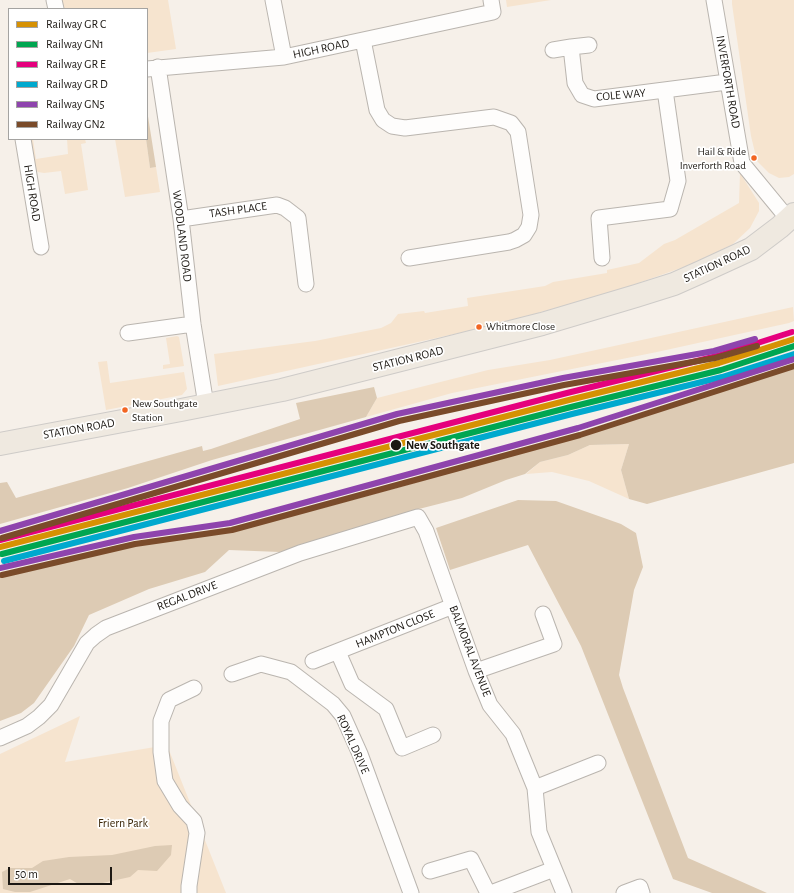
<!DOCTYPE html>
<html>
<head>
<meta charset="utf-8">
<style>
  body { margin:0 }
  #map { position:relative; width:794px; height:893px; overflow:hidden; background:#f6f0e9; font-family:"Alegreya Sans",sans-serif }
  canvas { display:block }
  .legend { position:absolute; left:8px; top:8px; width:140px; height:132px; box-sizing:border-box; background:#fff; border:1px solid #a4a3a1; margin:0; padding:5px 7px; list-style:none; font-size:12px; color:#1c1813 }
  .legend li { display:flex; align-items:center; gap:8px; height:20px }
  .legend b { width:20px; border:1px solid #a4a3a1 }
  .scale { position:absolute; left:8px; top:867px; width:104px; height:18px; box-sizing:border-box; border:2px solid #1c1813; border-top:0; padding-left:5px; font-size:12px; line-height:14px; white-space:nowrap; color:#1c1813; -webkit-text-stroke:3px #fff; paint-order:stroke }
</style>
</head>
<body>
<div id="map">
<canvas width="794" height="893"></canvas>
<ul class="legend">
<li><b style="height:5px;background:#d69103"></b>Railway GR C</li>
<li><b style="height:5px;background:#00a651"></b>Railway GN1</li>
<li><b style="height:5px;background:#e5007d"></b>Railway GR E</li>
<li><b style="height:5px;background:#00a9ce"></b>Railway GR D</li>
<li><b style="height:5px;background:#8e44ad"></b>Railway GN5</li>
<li><b style="height:5px;background:#7a4b2a"></b>Railway GN2</li>
</ul>
<div class="scale">50 m</div>
</div>
<script>
const context = document.querySelector('canvas').getContext('2d');
context.lineJoin = 'round';
function paint(path, color) { context.fillStyle = color; context.fill(path, 'evenodd'); }
const toPath = rows => new Path2D(rows.map(r => 'M' + r).join(''));
function stroke(path, color, width, dash) { context.strokeStyle = color; context.lineWidth = width; context.lineCap = dash ? 'butt' : 'round'; context.setLineDash(dash || []); context.stroke(path); }
function write(font, color, halo, rows, align = 'center') {
  context.font = font + ' "Alegreya Sans",sans-serif'; context.lineWidth = 3.5; context.setLineDash([]); context.textBaseline = 'middle'; context.strokeStyle = halo; context.fillStyle = color; for (const [text, x, y, turn = 0] of rows) {
    context.save(); context.translate(x, y); context.rotate((+turn || 0) * Math.PI / 180); context.textAlign = isNaN(turn) ? turn : align; if (halo) context.strokeText(text, 0, 0); context.fillText(text, 0, 0); context.restore();
  }
}
paint(toPath([
  [52,0,168,0,176,49,147,53,147,9,53,9],
  [506,0,551,0,507,7],
  [732,0,794,0,794,174,789,177,779,178,769,173,757,161,751,136,732,4],
  [27,139,33,139,36,159,68,154,67,139,85,139,86,143,81,144,88,190,65,194,61,171,44,173,38,172,34,168],
  [115,139,146,139,150,168,156,167,160,192,125,197],
  [740,173,759,203,759,211,750,228,733,244,698,262,613,292,491,326,218,386,214,354,315,341,381,328,391,323,398,314,424,311,425,313,468,306,467,298,545,286,553,282,607,273,607,270,639,263,664,244,675,240,739,203],
  [793,307,794,321,789,323,657,352,452,393,366,417,377,398,488,370,550,360],
  [177,336,179,337,184,366,163,369,163,365,170,364,166,338],
  [107,361,110,383,184,372,187,389,182,395,106,410,98,362],
  [629,444,621,470,629,499,589,481,552,472,526,474,540,462,568,455,590,445],
  [80,716,65,762,167,745,226,893,0,893,0,754]
]), '#f6e4cf');
paint(toPath([
  [147,110,156,167,150,168,146,139,147,139],
  [794,367,794,463,647,504,629,499,621,470,629,444,590,445,568,455,540,462,525,474,506,480,462,498,411,511,280,552,229,550,205,572,149,589,89,615,74,646,34,703,21,713,0,721,0,574,212,530,285,518,404,486,521,452],
  [374,387,377,398,366,417,212,460,128,488,0,524,0,483,7,482,16,498,202,446,203,451,211,449,300,419,296,403],
  [518,500,556,501,621,524,636,533,643,567,634,590,619,675,623,688,688,858,767,893,712,893,673,879,581,646,528,545,450,570,436,528],
  [172,845,171,855,157,871,138,870,130,877,98,884,80,885,70,879,30,892,15,892,3,889,2,872,10,868,32,868,43,861,69,857,112,855,155,846]
]), '#ddcbb4');
const street = toPath([
  [54,0,56,9],
  [273,0,284,57],
  [714,0,742,163,789,220],
  [363,40,377,110,383,120,392,126,405,128,494,117,511,123,518,132,531,215,529,227,524,235,515,240,509,242,409,258],
  [589,45,571,47,575,83,582,95,594,99,727,82],
  [553,50,571,47],
  [158,67,181,219,193,324,206,405],
  [147,69,284,57,493,12,491,0],
  [23,139,41,247],
  [181,219,277,205,285,208,298,218,306,284],
  [602,258,599,218,670,209,678,181,665,90],
  [128,333,193,324],
  [338,652,352,684,386,709,402,748,433,735],
  [313,661,453,606],
  [476,671,554,644,543,614],
  [232,674,261,664,291,672,333,704,343,716,360,754,411,893],
  [0,738,27,726,39,717,51,705,87,643,96,635,106,628,300,553,418,517,426,531,476,671,490,705,513,734,535,788,539,832,564,893],
  [535,788,598,763],
  [430,871,471,859,488,893],
  [189,893,189,886,197,833,194,821,180,806,165,781,161,752,161,721,169,700,194,688],
  [491,893,554,869],
  [624,893,640,887,642,893]
]);
const primary = toPath([
  [0,444,181,410,282,390,542,324,636,296,674,284,701,272,751,249,780,227,794,214]
]);
stroke(street, '#bab5af', 17);
stroke(primary, '#cecbc8', 24);
stroke(street, '#fefdfc', 15);
stroke(primary, '#efe9e0', 22);
stroke(toPath([
  [0,547,569,400,719,363,794,339]
]), '#d69103', 6);
stroke(toPath([
  [2,554,571,407,721,370,794,346]
]), '#00a651', 6);
stroke(toPath([
  [0,540,567,393,717,356,792,332]
]), '#e5007d', 6);
stroke(toPath([
  [4,561,572,414,722,377,794,354]
]), '#00a9ce', 6);
stroke(toPath([
  [0,531,397,414,563,378,714,351,755,339],
  [0,568,134,537,230,523,578,428,794,359]
]), '#8e44ad', 6);
stroke(toPath([
  [2,538,399,421,564,385,715,358,757,346],
  [2,575,135,544,232,530,580,435,794,366]
]), '#7a4b2a', 6);
for (const [x, y, r, color] of [
  [754,158,3.5,"#f26522"],
  [479,327,3.5,"#f26522"],
  [125,410,3.5,"#f26522"],
  [396,445,6,"#1c1813"]
]) { const dot = new Path2D(); dot.arc(x, y, r, 0, 2 * Math.PI); context.fillStyle = color; context.fill(dot); stroke(dot, '#fff', 1.5); }
write('11px', '#1c1813', '#fff', [
  ["Hail & Ride",746,152,"right"],
  ["Inverforth Road",746,166,"right"],
  ["Whitmore Close",486,327],
  ["New Southgate",132,404],
  ["Station",132,418]
], 'left');
write('12px', '#1c1813', '#fff', [
  ["HIGH ROAD",321,49,-12],
  ["INVERFORTH ROAD",728,82,80],
  ["COLE WAY",621,95,-5],
  ["HIGH ROAD",32,193,81],
  ["TASH PLACE",238,210,-8],
  ["WOODLAND ROAD",182,236,83],
  ["STATION ROAD",717,264,-25],
  ["STATION ROAD",408,359,-14],
  ["STATION ROAD",79,429,-10],
  ["REGAL DRIVE",187,596,-21],
  ["HAMPTON CLOSE",395,629,-22],
  ["BALMORAL AVENUE",470,651,69],
  ["ROYAL DRIVE",353,744,66]
]);
write('bold 12px', '#1c1813', '#fff', [
  ["New Southgate",406,445]
], 'left');
write('12px', '#3b2607', '#fff', [
  ["Friern Park",123,823]
]);
</script>
</body>
</html>
